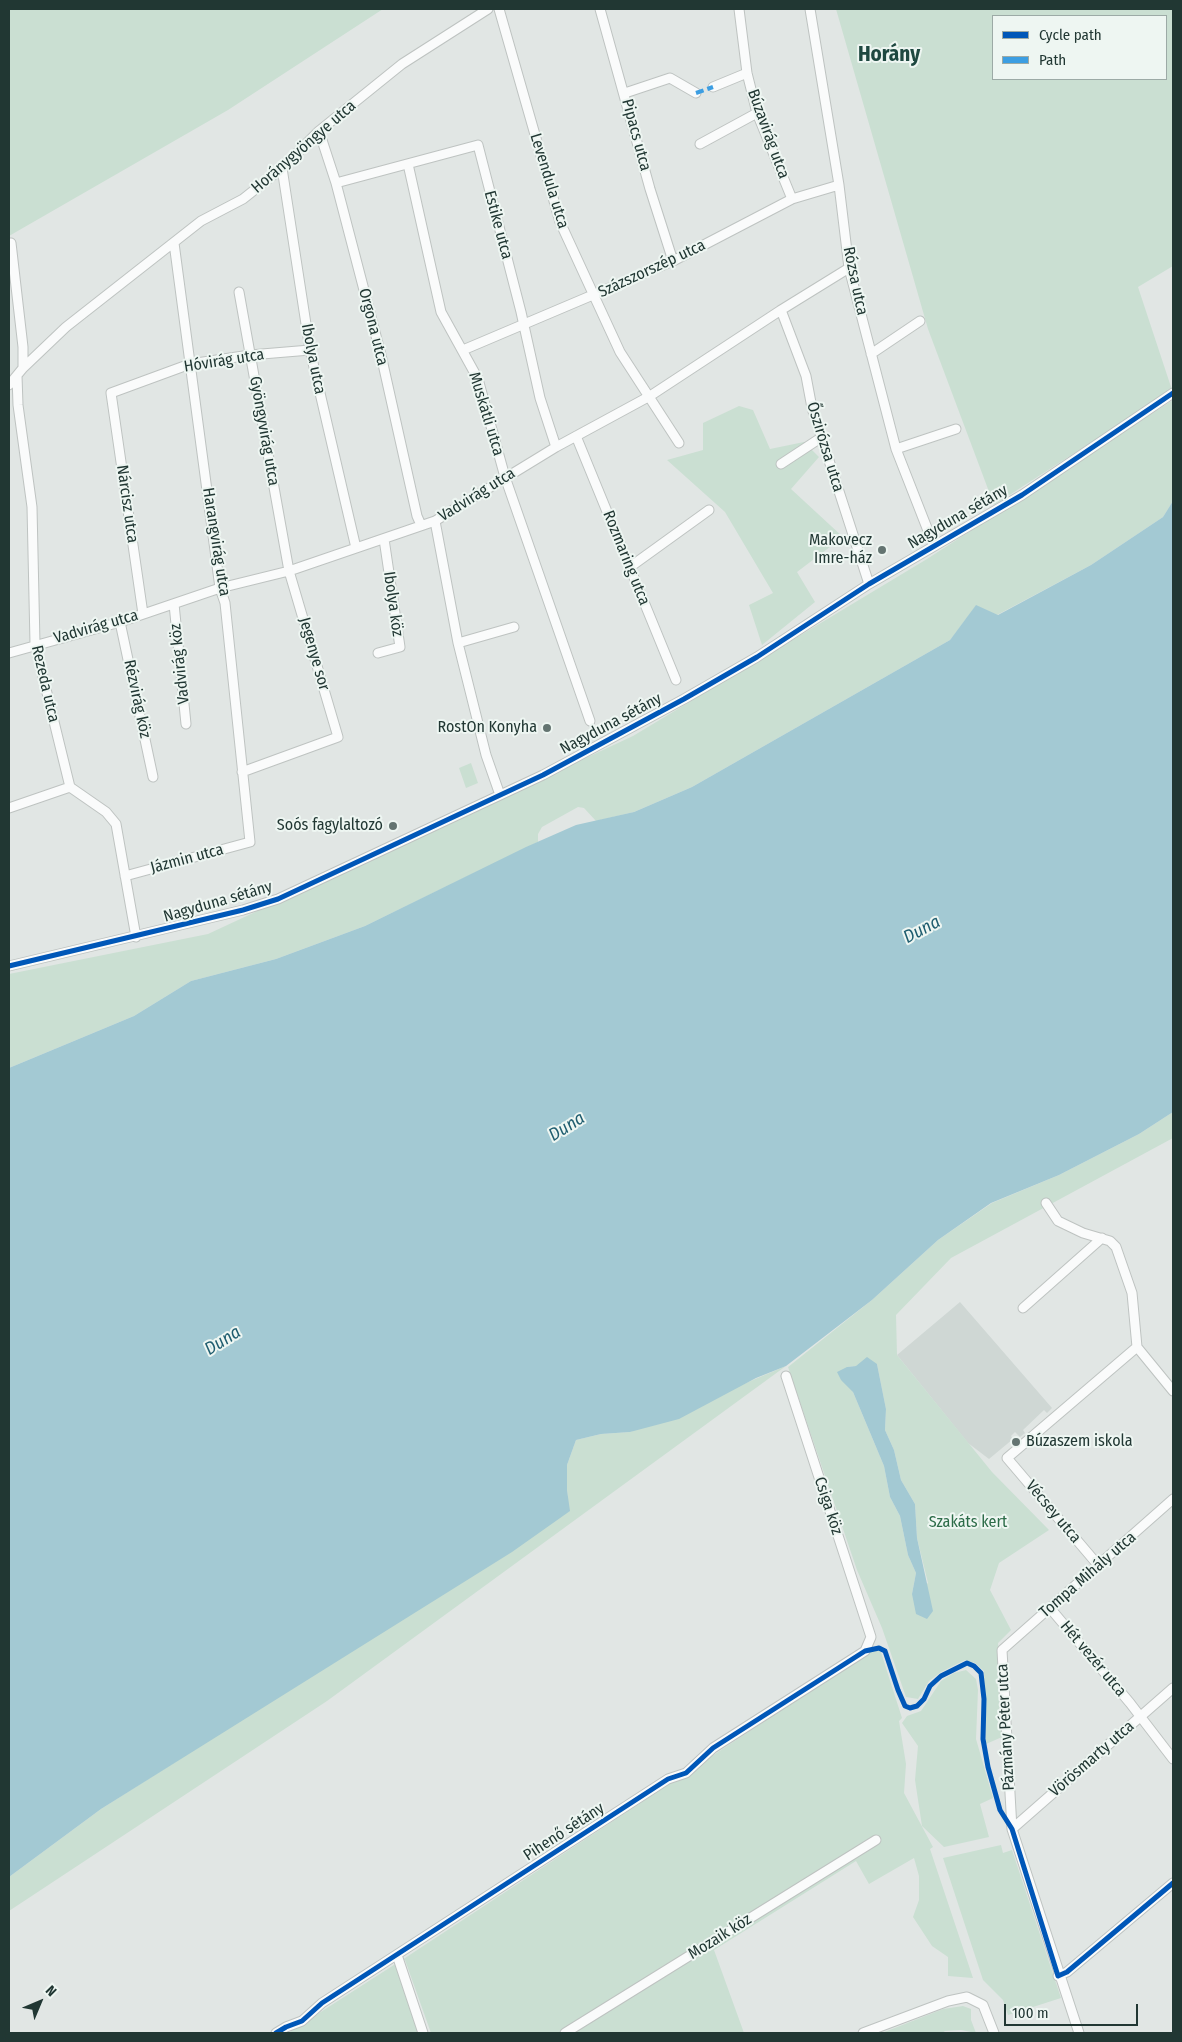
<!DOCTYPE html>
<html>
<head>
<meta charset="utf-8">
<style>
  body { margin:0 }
  #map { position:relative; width:1182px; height:2042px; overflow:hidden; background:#e1e6e4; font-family:"Fira Sans Condensed",sans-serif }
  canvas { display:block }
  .frame { position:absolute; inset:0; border:10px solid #213733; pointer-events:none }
  .legend { position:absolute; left:992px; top:15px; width:175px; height:65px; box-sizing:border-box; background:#eef6f2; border:1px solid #9caaa6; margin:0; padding:6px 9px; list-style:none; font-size:15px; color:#213733 }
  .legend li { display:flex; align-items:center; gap:10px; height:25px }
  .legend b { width:25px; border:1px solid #9caaa6 }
  .north { position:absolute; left:15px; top:1977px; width:50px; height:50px; -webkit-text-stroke:4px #eef6f2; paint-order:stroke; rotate:45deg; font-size:14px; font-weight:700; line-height:20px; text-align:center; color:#213733 }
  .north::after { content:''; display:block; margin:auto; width:18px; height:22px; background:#213733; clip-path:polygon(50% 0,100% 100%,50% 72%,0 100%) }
  .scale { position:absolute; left:1004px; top:2004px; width:134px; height:22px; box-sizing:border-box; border:2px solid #213733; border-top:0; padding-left:6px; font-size:15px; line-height:18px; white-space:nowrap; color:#213733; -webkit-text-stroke:4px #eef6f2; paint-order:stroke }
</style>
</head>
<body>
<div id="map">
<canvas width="1182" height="2042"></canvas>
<div class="frame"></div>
<ul class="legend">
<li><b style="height:6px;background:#0057b8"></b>Cycle path</li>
<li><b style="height:6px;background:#3c9ee2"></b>Path</li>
</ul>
<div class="north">N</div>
<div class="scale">100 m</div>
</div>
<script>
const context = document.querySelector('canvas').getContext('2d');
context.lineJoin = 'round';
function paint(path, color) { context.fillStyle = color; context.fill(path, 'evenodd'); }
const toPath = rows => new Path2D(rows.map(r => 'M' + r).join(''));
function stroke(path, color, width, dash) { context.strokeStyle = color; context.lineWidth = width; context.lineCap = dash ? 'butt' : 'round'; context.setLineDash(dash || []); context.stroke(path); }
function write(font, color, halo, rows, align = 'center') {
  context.font = font + ' "Fira Sans Condensed",sans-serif'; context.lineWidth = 4; context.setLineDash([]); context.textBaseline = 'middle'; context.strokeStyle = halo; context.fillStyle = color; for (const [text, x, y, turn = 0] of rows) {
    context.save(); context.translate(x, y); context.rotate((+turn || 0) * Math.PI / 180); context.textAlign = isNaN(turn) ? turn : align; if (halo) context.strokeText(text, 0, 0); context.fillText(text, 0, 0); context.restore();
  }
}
paint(toPath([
  [960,1302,1052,1408,1047,1413,1044,1410,1023,1430,1025,1433,1020,1437,1015,1432,1011,1436,1013,1439,989,1459,968,1443,897,1355]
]), '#cfd7d4');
paint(toPath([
  [9,9,383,9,228,110,9,236],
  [836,9,1173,9,1173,266,1138,287,1172,390,994,505,928,329],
  [993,16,1166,16,1166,79,993,79],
  [1173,400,1173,501,1163,517,1091,565,997,615,976,606,950,640,692,787,634,812,596,821,584,808,578,807,542,827,538,834,538,842,365,926,276,959,191,981,134,1016,9,1068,9,974,208,934,633,736,927,559],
  [739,406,753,410,770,449,804,442,819,457,791,489,843,537,797,572,815,602,762,645,749,605,773,593,725,512,667,460,703,450,703,423],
  [471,763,478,783,466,788,459,768],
  [1173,1112,1173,1138,951,1258,896,1315,897,1355,992,1472,1049,1530,999,1563,990,1590,1011,1630,998,1643,1002,1737,986,1744,984,1671,975,1663,965,1660,941,1672,929,1681,918,1699,906,1697,882,1628,857,1570,788,1367,872,1300,938,1240,992,1203,1059,1175,1139,1134],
  [877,1364,886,1409,885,1430,894,1450,901,1480,915,1504,917,1538,928,1583,912,1594,916,1573,908,1555,900,1516,890,1497,884,1466,853,1392,847,1367],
  [786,1366,327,1701,9,1911,9,1877,101,1809,569,1511,567,1490,567,1465,576,1440,601,1434,630,1432],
  [879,1646,902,1718,899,1721,906,1764,904,1793,933,1847,930,1849,973,1978,948,1976,948,1957,932,1946,913,1917,919,1900,919,1876,914,1858,869,1884,856,1861,714,1950,744,2033,431,2033,405,1960,402,1960],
  [966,1670,976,1679,978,1690,976,1739,993,1798,980,1804,989,1837,944,1847,922,1826,915,1780,918,1746,902,1723,907,1716,921,1711,941,1681,954,1673],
  [1001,1845,1003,1853,1012,1850,1061,1998,1008,2015,1003,2000,983,1980,943,1858],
  [397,1963,420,2033,288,2033],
  [963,2006,971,2009,971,2020,976,2033,961,2030,945,2031,942,2033,882,2033,943,2009]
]), '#cadfd2');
paint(toPath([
  [1173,501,1173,1112,1139,1134,1059,1175,991,1203,938,1240,872,1300,786,1366,756,1378,679,1419,630,1432,601,1434,576,1440,567,1465,567,1490,570,1511,512,1552,101,1809,9,1877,9,1068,134,1016,191,981,276,959,365,926,526,847,576,825,634,812,692,787,950,640,976,605,998,615,1091,565,1163,517],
  [867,1357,877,1364,886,1409,885,1430,894,1450,901,1480,915,1504,917,1538,933,1611,927,1619,916,1614,912,1594,916,1573,908,1555,900,1516,890,1497,884,1466,853,1392,841,1380,837,1372,847,1367,856,1366]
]), '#a3c9d3');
const street = toPath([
  [499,9,560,222,620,352,679,443],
  [600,9,650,189,673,261],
  [739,9,747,73,757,113,792,199],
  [810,9,839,185,849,268,896,449,934,546],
  [713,87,747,73],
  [625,93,670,78,696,93],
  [319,131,336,183,381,355,417,516,421,525],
  [700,144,757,113],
  [408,164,441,312,478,379,505,477,590,721],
  [282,168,310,350,356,548],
  [336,183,478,145,521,312,540,398,556,447],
  [11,243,23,347,23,368],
  [239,292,289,571,338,737,242,772],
  [781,310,806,376,812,408,869,584],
  [463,350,673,261,792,199,839,185],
  [871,354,920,321],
  [17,376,18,405,32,507,35,644,70,787,106,812,116,824,136,937],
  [9,385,23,368,66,327,201,221,243,199,282,168,319,131,402,64,488,9],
  [576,436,676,680],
  [896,449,956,429],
  [781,464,822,437],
  [435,521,458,643,486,755,500,795],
  [630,567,709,510],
  [174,604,186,724],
  [143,614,111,393,190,364,250,355,310,350],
  [120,622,153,777],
  [458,643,514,627],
  [9,653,120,622,220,588,289,571,435,521,556,447,650,396,781,310,849,268],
  [378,653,400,647,384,539],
  [9,808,70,787],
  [125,876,250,842,225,603,220,588,174,243],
  [9,966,243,910,278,899,543,775,684,699,757,657,869,584,1022,495,1173,393],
  [1046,1203,1058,1221,1083,1233,1110,1241,1116,1247,1132,1293,1137,1347,1173,1391],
  [1023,1308,1102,1238],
  [1098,1565,1007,1458,1137,1347],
  [1050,1608,1130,1703,1173,1759],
  [1012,1829,1173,1688],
  [397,1955,423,2033],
  [1058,1976,1067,1972,1173,1883],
  [276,2033,286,2027,302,2021,322,2003,668,1779,686,1773,713,1748,865,1651,871,1637,786,1376],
  [565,2033,876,1840],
  [863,2033,948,2001,967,1997,983,2005,994,2033],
  [1079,2033,1012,1829,1002,1650,1173,1499]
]);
stroke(street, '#bec3c1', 11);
stroke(street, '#fafbfb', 9);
stroke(toPath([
  [696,93,713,87]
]), '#3c9ee2', 4, [8, 4]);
stroke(toPath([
  [9,966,243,910,278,899,543,775,684,699,757,657,869,584,1022,495,1173,393],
  [276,2033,286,2027,302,2021,322,2003,668,1779,686,1773,713,1748,865,1651,879,1648,885,1651,898,1690,905,1706,910,1708,917,1706,924,1699,930,1686,941,1676,967,1663,974,1666,981,1673,984,1699,983,1739,988,1767,1000,1810,1012,1829,1058,1976,1067,1972,1173,1883]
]), '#0057b8', 5);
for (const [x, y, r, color] of [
  [882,550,5,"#647471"],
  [547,728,5,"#647471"],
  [393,826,5,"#647471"],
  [1016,1442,5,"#647471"]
]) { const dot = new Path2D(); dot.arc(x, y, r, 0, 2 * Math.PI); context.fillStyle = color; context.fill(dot); stroke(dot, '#eef6f2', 2); }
write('16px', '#213733', '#eef6f2', [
  ["Búzavirág utca",768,134,70],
  ["Pipacs utca",636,135,75],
  ["Horánygyöngye utca",304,147,-41],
  ["Levendula utca",549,181,73],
  ["Estike utca",498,225,75],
  ["Százszorszép utca",652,269,-25],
  ["Rózsa utca",855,281,78],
  ["Orgona utca",373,327,76],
  ["Ibolya utca",313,359,79],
  ["Hóvirág utca",224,361,-9],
  ["Muskátli utca",486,414,73],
  ["Gyöngyvirág utca",264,431,80],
  ["Őszirózsa utca",825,447,73],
  ["Vadvirág utca",477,495,-32],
  ["Nárcisz utca",127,504,82],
  ["Nagyduna sétány",958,517,-30],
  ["Harangvirág utca",216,542,81],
  ["Rozmaring utca",626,558,68],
  ["Ibolya köz",393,604,82],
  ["Vadvirág utca",96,627,-16],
  ["Jegenye sor",314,654,74],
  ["Vadvirág köz",180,664,-96],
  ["Rezeda utca",45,684,77],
  ["Rézvirág köz",137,699,78],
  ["Nagyduna sétány",611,724,-28],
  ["Jázmin utca",187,859,-15],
  ["Nagyduna sétány",218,902,-16],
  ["Csiga köz",828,1506,72],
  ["Vécsey utca",1053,1512,50],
  ["Tompa Mihály utca",1088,1575,-41],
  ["Hét vezér utca",1093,1659,50],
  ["Pázmány Péter utca",1006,1727,-93],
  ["Vörösmarty utca",1092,1759,-41],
  ["Pihenő sétány",564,1832,-33],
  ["Mozaik köz",720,1937,-32]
]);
write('16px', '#213733', '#eef6f2', [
  ["Makovecz",872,541],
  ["Imre-ház",872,559],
  ["RostOn Konyha",537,728],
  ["Soós fagylaltozó",383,826],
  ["Búzaszem iskola",1026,1442,"left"]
], 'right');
write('16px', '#2d6c49', '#eef6f2', [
  ["Szakáts kert",968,1523]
]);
write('italic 18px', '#1f5d6f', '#eef6f2', [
  ["Duna",922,930,-28],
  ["Duna",567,1127,-32],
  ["Duna",223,1341,-32]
]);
write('bold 21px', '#1e4840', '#eef6f2', [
  ["Horány",889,55]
]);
</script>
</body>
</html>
